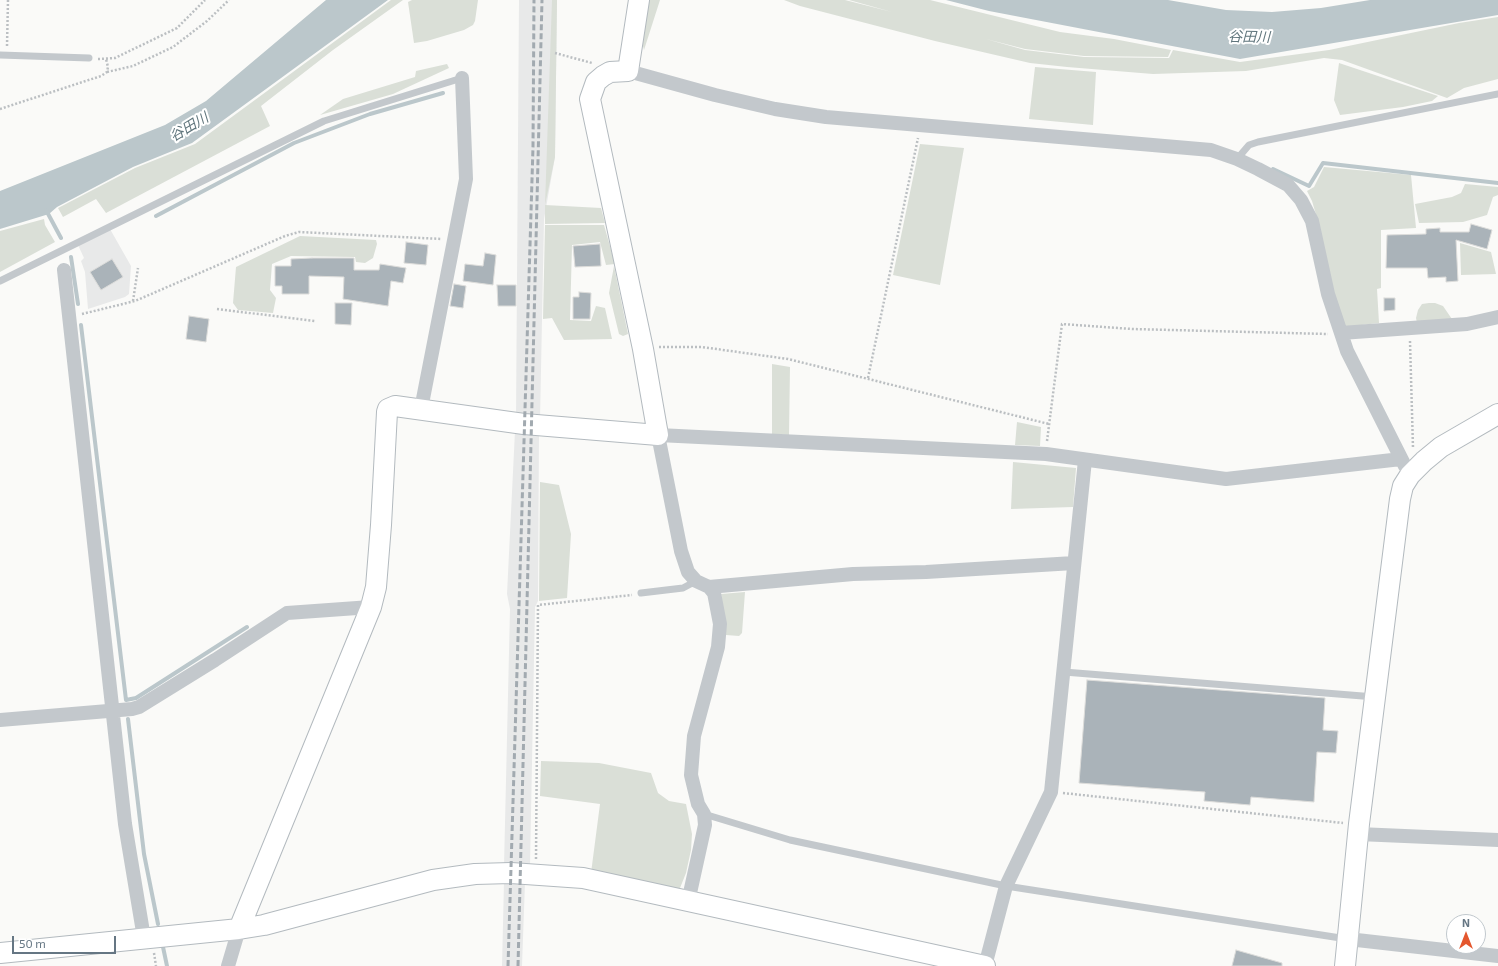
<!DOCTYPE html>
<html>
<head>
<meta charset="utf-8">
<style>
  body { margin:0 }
  #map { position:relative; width:1498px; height:966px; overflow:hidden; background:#fafaf8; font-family:"Exo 2",sans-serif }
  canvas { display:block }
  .north { position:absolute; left:1446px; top:914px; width:40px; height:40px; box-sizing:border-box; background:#fff; border:1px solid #c1c8cd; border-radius:50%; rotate:0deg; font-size:11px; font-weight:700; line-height:16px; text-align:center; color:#657683 }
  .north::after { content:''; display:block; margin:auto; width:14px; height:18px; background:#e4572e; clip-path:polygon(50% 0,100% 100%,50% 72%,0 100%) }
  .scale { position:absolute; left:12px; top:936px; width:104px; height:18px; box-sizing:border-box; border:2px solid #657683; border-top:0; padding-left:5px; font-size:12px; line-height:14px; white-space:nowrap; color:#657683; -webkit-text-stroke:3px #fff; paint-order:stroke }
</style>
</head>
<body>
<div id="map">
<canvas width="1498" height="966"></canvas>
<div class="north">N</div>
<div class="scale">50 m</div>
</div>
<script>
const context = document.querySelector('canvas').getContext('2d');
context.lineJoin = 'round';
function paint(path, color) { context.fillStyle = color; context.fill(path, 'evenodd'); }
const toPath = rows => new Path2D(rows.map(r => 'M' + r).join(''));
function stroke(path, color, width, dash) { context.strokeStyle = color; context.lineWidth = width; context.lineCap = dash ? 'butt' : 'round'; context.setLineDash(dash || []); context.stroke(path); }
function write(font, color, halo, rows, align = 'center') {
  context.font = font + ' "Exo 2","Noto Sans JP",sans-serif'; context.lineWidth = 4; context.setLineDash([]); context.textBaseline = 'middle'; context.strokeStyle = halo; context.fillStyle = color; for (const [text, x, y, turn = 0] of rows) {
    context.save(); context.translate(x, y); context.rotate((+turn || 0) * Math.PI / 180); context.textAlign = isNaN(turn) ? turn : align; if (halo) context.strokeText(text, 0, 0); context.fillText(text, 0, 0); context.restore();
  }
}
paint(toPath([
  [519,0,557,0,555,157,544,219,540,420,516,418],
  [110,229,131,266,129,294,125,297,88,309,85,272,81,261,84,258,78,245],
  [515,431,539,433,538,601,535,607,530,866,504,866,510,609,507,594],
  [504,882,525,882,522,966,502,966]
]), '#e8e9e9');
paint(toPath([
  [391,0,408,0,403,0,333,50,261,106,270,126,106,213,96,199,63,217,58,208,135,168,195,144],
  [412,0,478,0,475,21,473,25,464,30,427,41,414,43,408,2],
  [552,0,557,0,555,157,545,205,601,208,605,223,545,224,545,205],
  [645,0,660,0,644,50,641,38],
  [784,0,845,0,892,12,849,0,930,0,1060,32,1114,39,1171,50,1168,57,1084,56,1025,49,986,39,1025,50,1084,57,1169,58,1173,50,1240,62,1329,50,1459,23,1498,17,1498,79,1464,88,1447,98,1342,60,1324,58,1246,71,1153,74,1067,67,1030,63,935,41,800,6],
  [1339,63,1438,96,1432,101,1403,107,1340,115,1334,100],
  [447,64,449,68,393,94,320,115,343,99,415,77,416,71],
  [1035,67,1096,72,1093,125,1029,119],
  [920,144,964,148,940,285,893,275],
  [1324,167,1411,175,1416,228,1381,230,1381,288,1377,289,1379,323,1344,327,1333,293,1320,228,1312,201,1307,191,1314,187],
  [1465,184,1498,187,1498,195,1493,197,1487,215,1463,222,1419,223,1415,204,1452,197,1461,193],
  [44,219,45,225,55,242,0,272,0,231],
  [545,225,604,225,615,264,606,265,600,242,572,245,570,320,591,321,596,306,605,308,612,339,564,340,552,318,543,319],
  [300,236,376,240,377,244,373,258,365,263,356,262,355,257,291,256,272,264,270,290,276,298,273,313,238,310,233,303,236,267],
  [1460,243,1491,252,1496,274,1461,275],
  [614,266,628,334,623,336,619,334,609,293],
  [1429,303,1435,303,1443,306,1454,322,1417,323,1416,318,1418,310,1422,304],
  [772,364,790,367,789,435,772,434],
  [1017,422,1041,427,1040,446,1015,445],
  [1013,462,1076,468,1073,507,1011,509],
  [540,482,559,485,571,534,567,598,539,601],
  [745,592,742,633,739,636,726,635,721,594],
  [541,761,599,763,651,773,658,793,669,801,686,804,692,834,691,850,686,873,678,893,591,873,600,804,540,796]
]), '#dadfd7');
paint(toPath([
  [326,0,388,0,192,143,133,167,57,207,49,214,0,229,0,191,165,125,206,101],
  [946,0,1168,0,1226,10,1272,12,1321,8,1370,0,1498,0,1498,15,1240,59,989,11]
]), '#bbc7cb');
stroke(toPath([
  [1273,169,1309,186,1323,163,1498,183],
  [46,210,61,238],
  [156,216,294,143,370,114,443,93],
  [71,257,78,304],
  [81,325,126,700,136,698,247,627],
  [128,719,144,854,158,924],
  [163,947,167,966]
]), '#bbc7cb', 4);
const building = toPath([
  [1471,224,1492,230,1487,249,1456,240,1458,281,1446,282,1446,277,1428,278,1427,268,1386,268,1387,235,1426,234,1426,229,1440,228,1440,232,1469,232,1471,224],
  [406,242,428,245,426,265,404,263,406,242],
  [600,244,601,266,575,267,573,246,600,244],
  [485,253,496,255,493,285,463,281,465,264,483,266,485,253],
  [312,258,354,258,354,270,379,270,380,264,406,268,403,283,391,281,388,306,343,299,344,277,309,276,309,294,282,294,282,286,275,286,275,266,291,266,291,259,312,258],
  [112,259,123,277,101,290,90,272,112,259],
  [454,284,466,286,463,308,450,306,454,284],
  [497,285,516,285,516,306,498,306,497,285],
  [579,292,591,293,590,319,573,319,573,297,579,297,579,292],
  [1384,298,1395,298,1395,310,1384,311,1384,298],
  [335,303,352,303,351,325,335,324,335,303],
  [189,316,209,319,206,342,186,339,189,316],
  [1087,680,1325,698,1323,730,1338,731,1336,753,1317,752,1314,802,1251,797,1250,805,1204,801,1205,792,1079,783,1087,680],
  [1236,950,1282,963,1282,966,1232,966,1236,950]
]);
paint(building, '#aab3b9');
stroke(building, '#dcdcda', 1);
const secondary = toPath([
  [239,929,371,607,376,587,381,525,387,412,388,409,395,406,524,424,658,435,643,349,590,99,596,82,603,76,610,72,628,71,639,0],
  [0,953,239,929,264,925,433,880,475,874,511,873,583,878,985,966],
  [1345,966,1359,824,1400,499,1403,486,1410,475,1424,461,1441,447,1498,414]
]);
stroke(secondary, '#b3babf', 22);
stroke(toPath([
  [7,46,8,0],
  [555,53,592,63],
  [98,59,115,58,177,28,205,0],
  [107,72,133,66,173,47,207,21,229,0],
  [0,109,101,76,107,72,108,67,106,59],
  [133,301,138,268],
  [217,309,315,321],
  [82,314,135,301,285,236,299,232,442,239],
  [1410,341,1413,448],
  [659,347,702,347,788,359,1049,424],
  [868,378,918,138],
  [1047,441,1062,324,1132,329,1328,334],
  [1063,793,1343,823],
  [536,859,538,605,632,595],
  [154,953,156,966]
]), '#bbbfc2', 2.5, [2, 2]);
stroke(toPath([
  [0,55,89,58],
  [1237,159,1249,145,1258,142,1498,94],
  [0,281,324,121,462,78],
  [641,593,683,588,696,581],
  [1064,672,1375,697],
  [704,814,790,840,1006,886,1347,939]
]), '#c3c8cc', 7);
stroke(toPath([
  [628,71,715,95,775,109,826,117,1211,150,1237,159,1258,169,1288,185,1301,200,1312,221,1328,294,1347,351,1405,466],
  [64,270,125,824,144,938],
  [1341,333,1467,324,1498,317],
  [421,409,466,179,462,78],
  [709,587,853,574,926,572,1074,563],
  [0,720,132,709,139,707,215,660,287,613,371,607],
  [1358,834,1498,840],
  [688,902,705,825,704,814,698,804,691,775,694,736,718,647,720,624,714,593,709,587,696,581,688,572,681,551,658,435,1046,454,1226,479,1401,459],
  [1348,939,1498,956],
  [228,966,239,929],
  [985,966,1006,886,1051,792,1085,460]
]), '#c3c8cc', 14);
stroke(secondary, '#fff', 20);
stroke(toPath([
  [508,966,533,147,534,0],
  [518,966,542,0]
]), '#a2aab0', 3, [6, 3]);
write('italic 14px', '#60757c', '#fff', [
  ["谷田川",1249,37,1],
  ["谷田川",189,127,-31]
]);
</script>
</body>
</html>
